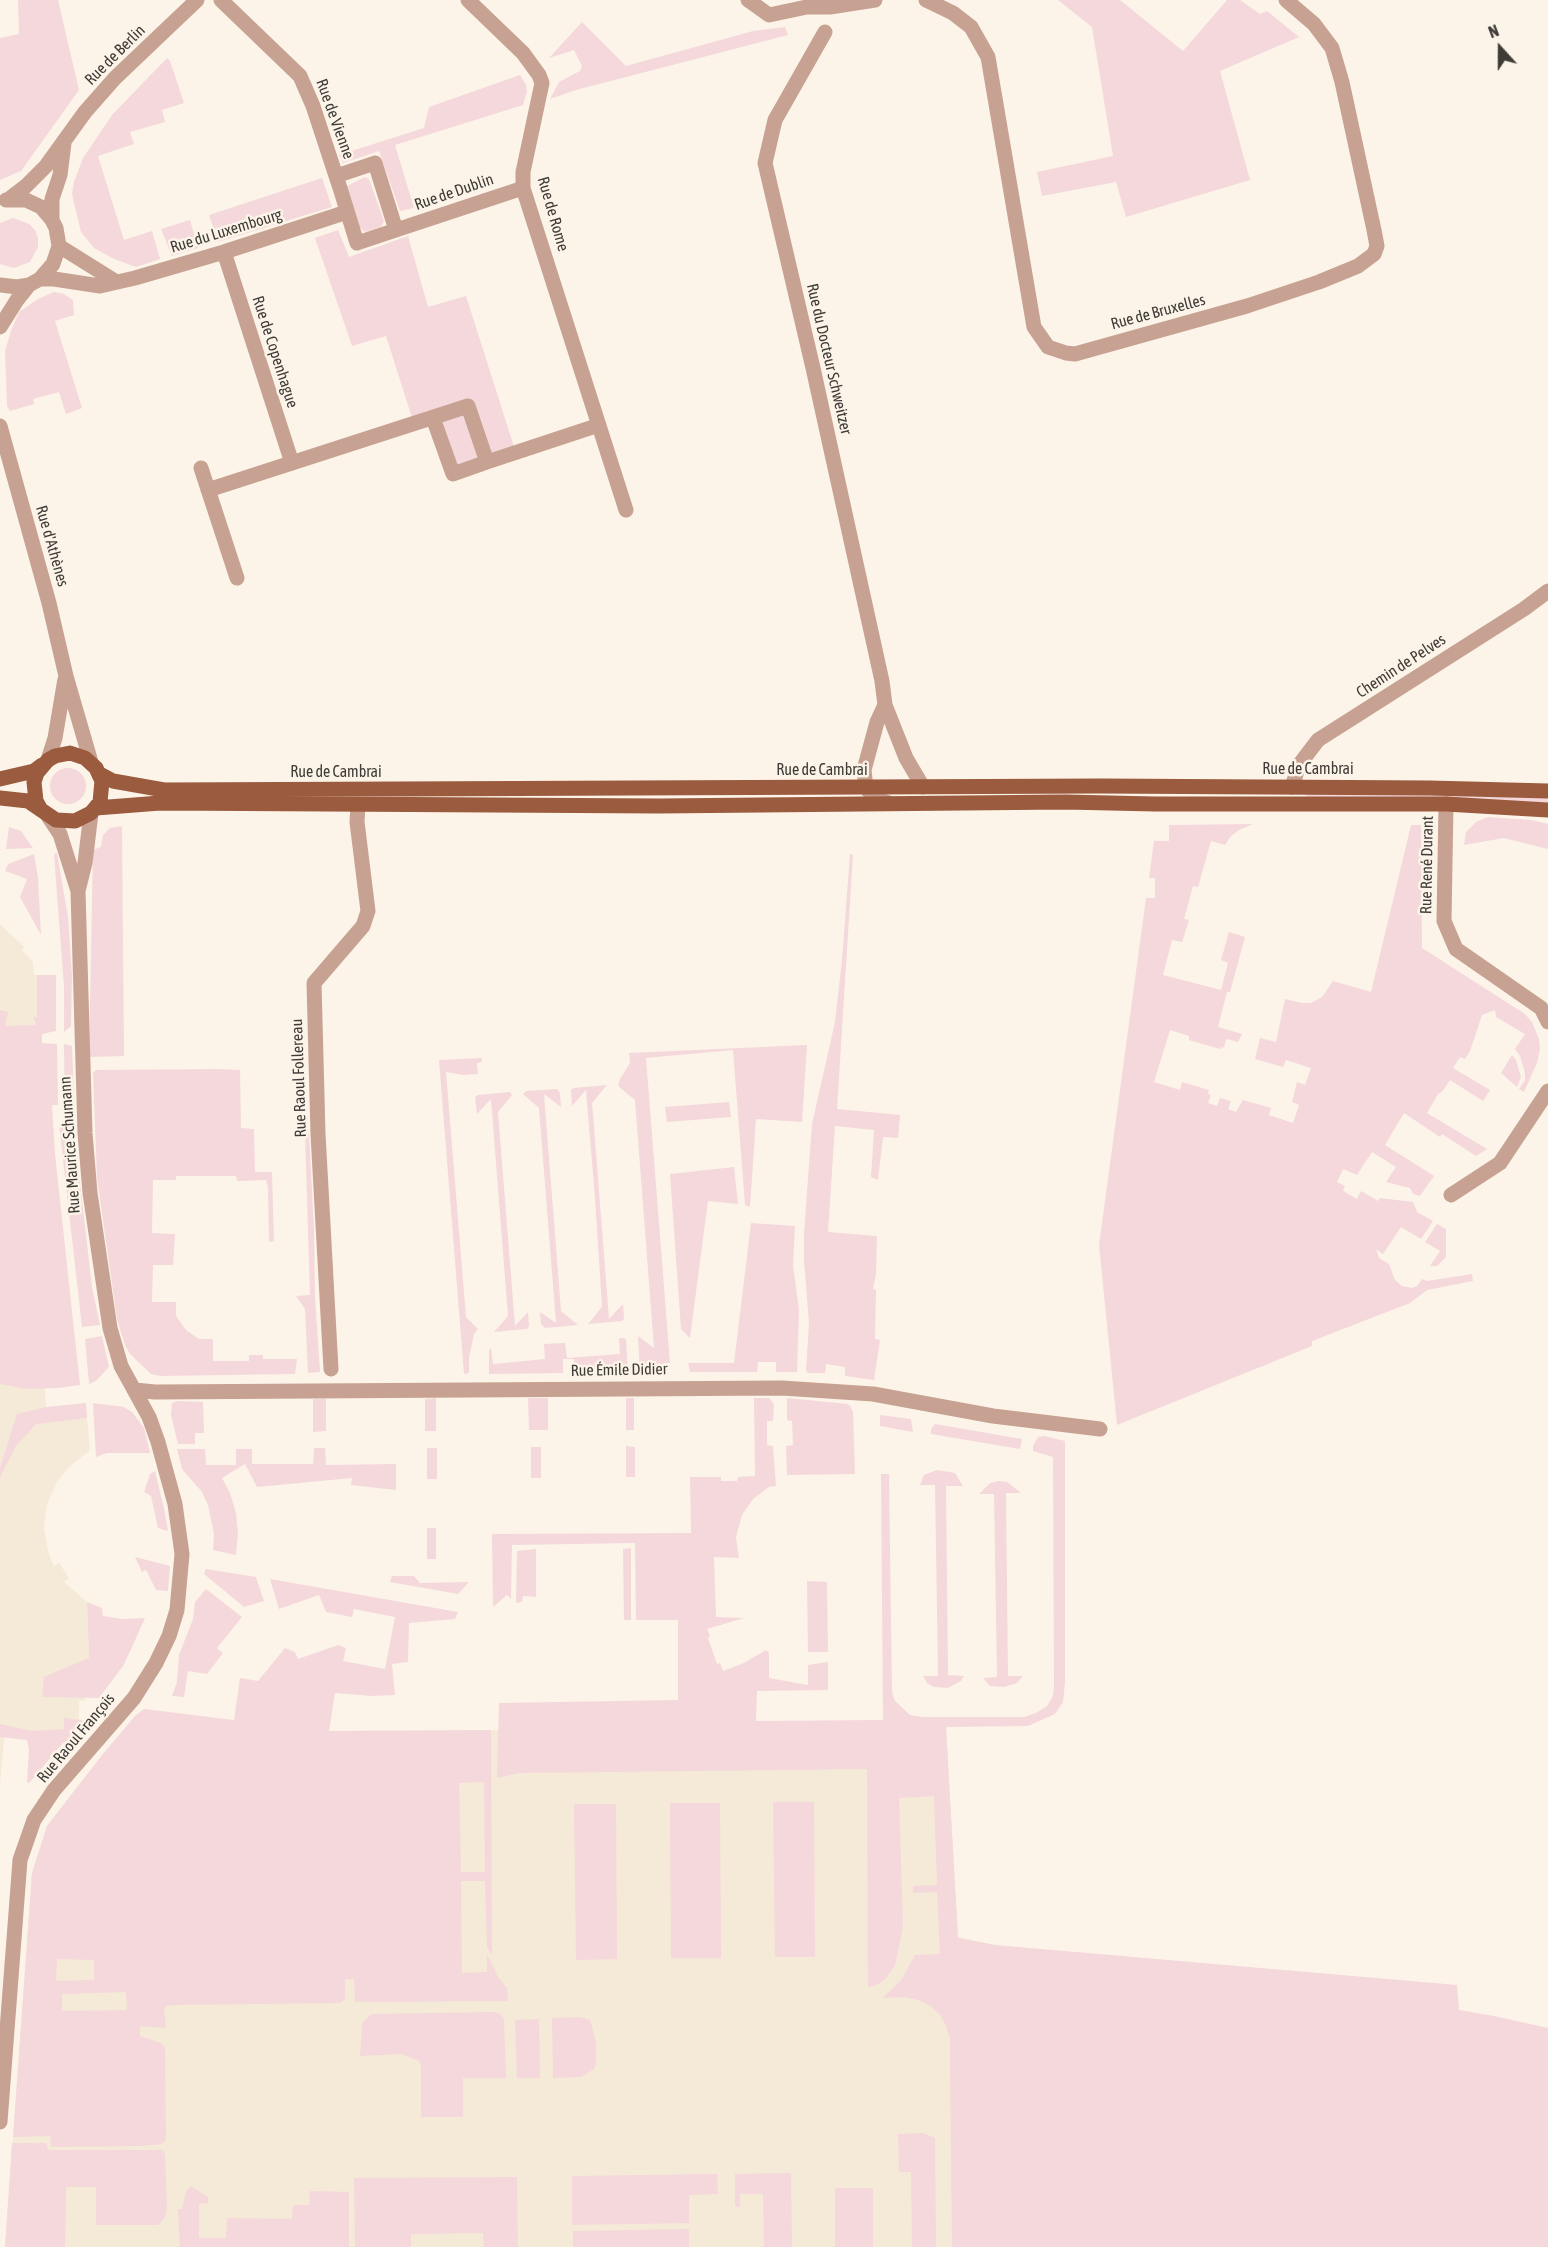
<!DOCTYPE html>
<html>
<head>
<meta charset="utf-8">
<style>
  body { margin:0 }
  #map { position:relative; width:1548px; height:2247px; overflow:hidden; background:#fcf4e8; font-family:"Asap Condensed",sans-serif }
  canvas { display:block }
  .north { position:absolute; left:1470px; top:18px; width:60px; height:60px; -webkit-text-stroke:4px #fcf4e8; paint-order:stroke; rotate:339deg; font-size:16px; font-weight:700; line-height:24px; text-align:center; color:#3f3c38 }
  .north::after { content:''; display:block; margin:auto; width:21px; height:27px; background:#3f3c38; clip-path:polygon(50% 0,100% 100%,50% 72%,0 100%) }
</style>
</head>
<body>
<div id="map">
<canvas width="1548" height="2247"></canvas>
<div class="north">N</div>
</div>
<script>
const context = document.querySelector('canvas').getContext('2d');
context.lineJoin = 'round';
function paint(path, color) { context.fillStyle = color; context.fill(path, 'evenodd'); }
const toPath = rows => new Path2D(rows.map(r => 'M' + r).join(''));
function stroke(path, color, width, dash) { context.strokeStyle = color; context.lineWidth = width; context.lineCap = dash ? 'butt' : 'round'; context.setLineDash(dash || []); context.stroke(path); }
function write(font, color, halo, rows, align = 'center') {
  context.font = font + ' "Asap Condensed",sans-serif'; context.lineWidth = 5; context.setLineDash([]); context.textBaseline = 'middle'; context.strokeStyle = halo; context.fillStyle = color; for (const [text, x, y, turn = 0] of rows) {
    context.save(); context.translate(x, y); context.rotate((+turn || 0) * Math.PI / 180); context.textAlign = isNaN(turn) ? turn : align; if (halo) context.strokeText(text, 0, 0); context.fillText(text, 0, 0); context.restore();
  }
}
paint(toPath([
  [0,924,24,947,22,950,33,962,34,975,37,975,37,1017,34,1018,35,1069,42,1345,47,1422,87,1418,90,1450,68,1468,57,1482,47,1504,44,1528,48,1552,54,1566,59,1563,69,1578,64,1582,87,1602,89,1658,86,1697,86,1700,79,1701,79,1719,86,1721,71,1744,8,1736,4,1738,0,1784],
  [946,1727,958,1937,995,1945,994,2247,5,2247,32,1873,47,1826,70,1796,103,1754,138,1733]
]), '#f5e9d7');
paint(toPath([
  [18,0,58,0,79,90,21,171,0,180,0,38,19,34],
  [1058,0,1120,0,1183,51,1227,0,1240,0,1260,14,1267,11,1299,37,1220,71,1250,180,1126,217,1116,182,1042,196,1037,172,1113,156,1092,27],
  [582,22,626,66,753,31,785,27,788,35,576,90,550,99,559,82,580,71,582,66,574,50,549,58],
  [167,58,170,61,184,103,162,110,165,122,130,132,134,144,98,156,124,240,152,231,160,259,136,267,114,259,94,248,81,232,72,194,74,182,83,158,112,115],
  [520,75,526,85,527,91,523,105,395,145,414,208,400,211,379,151,343,163,339,155,424,128,429,107],
  [365,177,369,179,384,221,381,227,365,232,359,227,345,187],
  [322,178,332,207,218,242,209,215],
  [13,218,29,224,35,230,38,238,38,247,30,262,14,268,0,264,0,223],
  [190,220,198,248,172,256,161,229],
  [338,230,349,257,408,236,428,307,466,296,516,453,453,474,433,418,414,424,386,336,352,346,315,238],
  [54,292,64,294,73,300,74,315,55,321,82,408,66,414,59,392,33,399,34,404,10,411,7,406,5,351,11,331,19,312,38,299],
  '50 786a18 18 0 1 1 36 0a18 18 0 1 1-36 0Z',
  [1304,792,1548,798,1548,803,1451,798,1307,797],
  [1488,817,1531,820,1548,824,1548,849,1504,838,1464,845,1466,832,1476,822],
  [1253,824,1239,830,1231,836,1225,845,1211,841,1198,887,1193,886,1184,919,1189,920,1182,942,1172,940,1163,975,1221,990,1228,963,1221,960,1229,932,1245,937,1230,992,1227,992,1218,1027,1242,1034,1238,1042,1226,1039,1224,1048,1221,1047,1220,1049,1189,1040,1189,1036,1170,1030,1154,1082,1180,1090,1182,1082,1209,1090,1208,1094,1211,1095,1208,1103,1217,1106,1220,1098,1231,1101,1228,1109,1236,1112,1243,1100,1271,1108,1269,1115,1293,1123,1299,1105,1292,1102,1297,1082,1305,1085,1311,1068,1286,1060,1283,1067,1255,1059,1260,1038,1276,1042,1285,999,1302,1003,1311,1003,1322,997,1333,981,1371,992,1411,825,1421,825,1422,948,1525,1014,1532,1022,1539,1039,1540,1049,1537,1063,1524,1092,1519,1089,1525,1080,1525,1073,1520,1056,1515,1049,1525,1034,1496,1017,1495,1010,1482,1015,1470,1051,1465,1059,1460,1057,1453,1068,1490,1090,1483,1101,1450,1080,1442,1092,1438,1094,1427,1113,1487,1149,1476,1156,1442,1134,1440,1137,1404,1113,1385,1145,1434,1176,1420,1196,1413,1194,1410,1188,1386,1182,1396,1167,1372,1152,1357,1175,1343,1169,1337,1182,1345,1186,1343,1191,1357,1199,1361,1191,1378,1201,1380,1198,1413,1202,1417,1212,1433,1221,1421,1239,1401,1227,1383,1254,1376,1249,1379,1258,1389,1264,1395,1280,1402,1286,1412,1288,1417,1286,1422,1279,1427,1281,1472,1274,1473,1281,1427,1290,1410,1303,1312,1341,1312,1346,1117,1425,1099,1245,1146,898,1155,898,1155,878,1149,878,1154,841,1169,841,1169,825],
  [122,826,124,1056,89,1057,93,850,101,847,103,835,110,828],
  [9,827,21,831,33,848,6,849],
  [57,853,68,917,72,976,71,1026,64,1032,64,987,54,854],
  [34,854,38,878,41,935,20,897,27,879,5,871,8,864],
  [850,854,853,855,837,1109,900,1115,898,1138,883,1137,878,1180,871,1177,874,1130,835,1126,828,1232,877,1236,876,1274,873,1289,876,1290,875,1339,880,1340,874,1380,845,1376,845,1367,826,1364,825,1373,808,1373,806,1370,809,1324,804,1260,804,1233,812,1124,835,1022,842,960],
  [37,975,56,975,56,1031,42,1034,42,1043,57,1044,58,1105,52,1105,55,1154,80,1385,58,1388,27,1389,0,1384,0,1010,8,1012,5,1026,35,1025,34,1017,37,1017],
  [64,1044,72,1046,76,1148,92,1287,100,1325,82,1327,59,1124,65,1123],
  [807,1045,802,1122,756,1119,750,1207,745,1205,733,1050,646,1058,670,1363,665,1363,664,1372,640,1372,638,1336,654,1348,635,1100,618,1086,620,1079,630,1063,629,1053],
  [1512,1055,1516,1060,1521,1077,1517,1087,1501,1073],
  [482,1058,482,1062,477,1063,478,1074,463,1075,446,1072,466,1317,478,1329,474,1334,469,1358,469,1373,464,1374,439,1060],
  [218,1069,240,1070,241,1128,254,1129,255,1172,272,1172,274,1241,269,1242,268,1188,266,1180,237,1181,236,1176,176,1176,176,1180,153,1180,152,1233,175,1234,173,1265,153,1265,152,1302,176,1302,176,1316,186,1330,199,1339,213,1339,213,1361,249,1361,249,1355,263,1355,263,1359,297,1359,295,1374,160,1376,151,1374,130,1354,125,1345,117,1319,97,1178,93,1073,96,1070],
  [607,1085,592,1103,593,1114,609,1319,623,1304,624,1319,622,1321,588,1324,602,1307,595,1198,586,1090,572,1106,571,1090,574,1088],
  [557,1089,560,1093,561,1107,544,1094,561,1311,578,1325,545,1328,541,1324,540,1312,556,1323,539,1108,523,1094,526,1091],
  [510,1092,512,1095,498,1112,515,1326,528,1312,529,1326,527,1329,494,1332,508,1316,491,1099,477,1114,475,1097,478,1095],
  [729,1102,731,1117,667,1122,665,1107],
  [305,1133,309,1133,314,1229,315,1297,320,1372,308,1373,305,1309,296,1296,310,1295],
  [734,1167,738,1204,708,1201,690,1338,681,1329,670,1174],
  [751,1223,795,1226,793,1265,799,1310,797,1372,776,1372,776,1362,758,1362,757,1372,690,1372,688,1363,734,1363],
  [1437,1224,1446,1229,1446,1257,1437,1266,1430,1266,1440,1251,1425,1242],
  [102,1336,109,1367,96,1381,89,1384,85,1339],
  [619,1338,624,1338,626,1340,628,1373,575,1373,574,1359,563,1359,563,1373,489,1374,489,1350,491,1348,493,1364,545,1359,544,1344,565,1343,567,1358,620,1354],
  [436,1398,436,1431,425,1431,425,1399],
  [528,1398,548,1398,548,1430,529,1430],
  [626,1398,634,1398,634,1430,626,1430],
  [754,1398,769,1398,774,1404,773,1421,767,1421,767,1445,773,1446,776,1486,769,1487,753,1499,742,1515,736,1537,739,1558,714,1557,716,1617,744,1618,707,1629,710,1636,708,1638,717,1664,720,1663,723,1671,744,1663,766,1650,769,1653,769,1678,808,1685,808,1665,828,1662,828,1690,757,1691,756,1721,883,1720,881,1474,889,1474,892,1692,895,1701,910,1715,922,1717,1024,1717,1036,1713,1047,1706,1053,1696,1054,1686,1053,1457,1033,1451,1033,1446,1038,1437,1044,1436,1065,1441,1065,1683,1063,1702,1055,1714,1028,1726,946,1727,958,1938,995,1945,1457,1985,1459,2010,1494,2016,1548,2028,1548,2247,952,2247,950,2057,950,2038,946,2026,940,2015,932,2007,919,2000,904,1997,883,1998,902,1979,915,1955,940,1954,937,1892,913,1893,913,1886,937,1885,934,1796,899,1798,903,1924,901,1937,895,1965,886,1978,877,1985,868,1987,867,1769,519,1773,497,1778,499,1703,678,1700,678,1620,636,1620,635,1543,512,1545,511,1599,507,1595,493,1607,492,1534,691,1533,690,1477,721,1477,721,1481,737,1481,738,1477,755,1476],
  [787,1398,848,1404,851,1407,853,1412,855,1474,787,1475,786,1446,793,1445,792,1421,787,1420],
  [313,1399,326,1399,326,1431,313,1432],
  [178,1401,203,1402,204,1433,195,1433,195,1444,178,1444,171,1415,172,1403],
  [86,1403,87,1418,36,1424,16,1446,0,1477,0,1468,17,1414,46,1407],
  [93,1403,124,1407,132,1412,144,1428,150,1453,107,1453,96,1457],
  [880,1415,911,1419,913,1432,880,1426],
  [935,1424,1022,1439,1020,1449,931,1434,931,1429],
  [626,1446,635,1447,635,1477,626,1477],
  [531,1447,541,1447,541,1478,531,1478],
  [314,1448,325,1448,326,1465,396,1464,396,1490,351,1485,352,1478,257,1487,245,1464,222,1478,230,1493,236,1513,238,1533,236,1555,213,1550,214,1534,208,1505,202,1492,182,1469,177,1449,205,1449,206,1465,236,1465,236,1449,252,1449,252,1464,313,1464],
  [427,1448,437,1448,437,1479,427,1479],
  [937,1470,955,1473,963,1486,946,1486,948,1675,964,1676,961,1681,948,1688,934,1687,927,1683,923,1676,938,1676,935,1485,920,1485,924,1475],
  [155,1471,165,1513,168,1531,158,1528,151,1496,144,1492,150,1474],
  [999,1481,1007,1482,1021,1493,1006,1493,1008,1676,1023,1676,1017,1683,1004,1687,990,1686,983,1678,997,1677,994,1494,979,1494,990,1483],
  [427,1528,436,1528,436,1559,427,1559],
  [631,1548,631,1620,624,1620,623,1549],
  [536,1549,536,1597,523,1596,522,1602,516,1603,517,1551],
  [135,1557,170,1566,168,1591,156,1590,146,1570,142,1572],
  [206,1569,256,1577,264,1601,244,1607,204,1574],
  [392,1576,414,1576,420,1583,469,1582,458,1594,390,1582],
  [270,1579,458,1612,455,1619,409,1623,408,1662,392,1664,395,1695,372,1696,335,1693,329,1731,491,1730,492,1955,487,1947,485,1881,461,1881,462,1973,487,1972,487,1954,498,1977,507,1988,508,2001,355,2002,354,1979,345,1979,345,1999,340,2003,170,2005,166,2006,164,2010,166,2028,140,2026,140,2036,161,2043,165,2049,166,2140,161,2144,142,2146,51,2147,50,2136,13,2137,32,1873,47,1826,103,1754,135,1716,144,1709,234,1720,240,1678,258,1681,285,1648,295,1652,298,1659,338,1645,346,1648,343,1661,385,1669,395,1617,354,1609,352,1617,326,1612,319,1595,279,1609],
  [484,1782,485,1872,461,1872,459,1783],
  [57,1959,94,1960,94,1980,56,1981],
  [126,1992,127,2010,62,2011,62,1994],
  [807,1581,827,1582,828,1652,808,1652],
  [206,1589,242,1617,217,1648,223,1653,207,1674,188,1671,184,1697,172,1696,177,1682,179,1655,193,1619,195,1602],
  [87,1602,102,1608,103,1616,122,1619,145,1618,132,1647,123,1666,99,1698,42,1697,44,1677,89,1658],
  [64,1718,86,1721,71,1744,63,1743,30,1782,27,1783,29,1750,27,1740,0,1737,0,1724,32,1731,64,1729],
  [773,1802,814,1802,815,1957,775,1957],
  [670,1803,720,1803,721,1958,671,1958],
  [574,1804,616,1804,617,1959,576,1960],
  [495,2012,501,2015,504,2020,506,2078,463,2078,463,2117,421,2117,421,2067,419,2061,402,2054,360,2056,362,2023,372,2014],
  [580,2017,590,2020,592,2027,596,2043,596,2061,594,2069,581,2077,553,2078,552,2018],
  [539,2019,540,2078,517,2078,515,2020],
  [923,2133,935,2138,936,2247,912,2247,911,2172,899,2172,898,2134],
  [12,2143,46,2143,48,2150,162,2150,165,2154,167,2209,164,2219,158,2225,96,2225,96,2187,66,2187,65,2247,5,2247],
  [791,2173,792,2247,764,2247,763,2194,740,2194,740,2207,735,2206,735,2174],
  [717,2174,718,2194,689,2195,689,2223,572,2225,572,2176],
  [517,2177,518,2247,484,2247,483,2233,411,2234,411,2247,355,2247,354,2178],
  [191,2186,208,2197,208,2203,199,2204,199,2238,226,2238,227,2218,292,2219,293,2205,309,2205,310,2191,349,2192,349,2247,180,2247,178,2209,182,2209,186,2191],
  [835,2188,873,2188,873,2247,835,2247],
  [689,2229,689,2247,573,2247,573,2231]
]), '#f4d8db');
stroke(toPath([
  [221,0,300,76,313,106,336,176,340,188,357,243,396,230,375,163,336,176],
  [468,0,523,53,539,75,542,83,523,172,523,188,626,510],
  [748,0,769,15,807,7,830,7,875,0],
  [926,0,953,13,971,27,988,57,1034,327,1048,347,1066,353,1075,354,1247,306,1319,282,1358,266,1374,254,1377,246,1374,230,1342,82,1332,48,1314,24,1286,0],
  [825,32,775,120,765,163,813,368,882,681,885,705,906,758,923,787],
  [9,199,26,186,46,166,85,112,115,78,197,0],
  [52,220,52,199,60,175,64,143],
  [396,230,523,188],
  [59,246,115,281],
  [224,252,292,463],
  [40,279,54,279,100,286,135,278,224,252,347,212],
  [0,285,17,287,29,285,40,279,53,264,59,246,56,228,52,220,41,207,26,200,6,200],
  [0,327,17,300,29,285],
  [0,426,49,603,66,676,91,762],
  [487,462,599,425],
  [201,468,237,578],
  [208,490,468,406,487,462,453,474,433,418],
  [885,705,877,722,864,770,866,788,875,798,889,803],
  [48,760,55,738,65,679],
  [1292,787,1299,765,1318,740,1524,609,1548,591],
  [1446,804,1444,921,1456,949,1541,1008,1548,1022],
  [78,891,85,863,91,813],
  [1451,1195,1500,1163,1548,1091],
  [331,1369,318,1134,314,983,363,926,368,911,357,822,358,805],
  [135,1390,155,1392,782,1388,873,1394,993,1416,1100,1429],
  [0,2122,20,1860,34,1820,54,1790,134,1698,156,1663,169,1636,177,1610,182,1554,175,1504,158,1442,149,1417,121,1366,110,1328,90,1193,85,1133,78,891,60,834,48,816]
]), '#c7a292', 15);
stroke(toPath([
  [100,774,113,781,164,790,1101,786,1430,788,1548,791],
  [0,779,34,771,42,765],
  [0,798,28,801,56,820,75,821,91,813,100,802,102,781,96,768,85,758,70,753,55,756,48,760,37,773,34,782,36,801,41,810],
  [96,808,160,803,659,806,1065,802,1155,804,1446,804,1548,810]
]), '#9b5b3f', 15);
write('16px', '#3f3c38', '#fcf4e8', [
  ["Rue de Berlin",115,55,-45],
  ["Rue de Vienne",335,119,70],
  ["Rue de Dublin",454,192,-19],
  ["Rue de Rome",553,214,74],
  ["Rue du Luxembourg",226,231,-17],
  ["Rue de Bruxelles",1158,312,-15],
  ["Rue de Copenhague",275,352,72],
  ["Rue du Docteur Schweitzer",829,359,77],
  ["Rue d'Athènes",52,546,74],
  ["Chemin de Pelves",1401,666,-33],
  ["Rue de Cambrai",1308,769],
  ["Rue de Cambrai",822,770],
  ["Rue de Cambrai",336,772],
  ["Rue René Durant",1427,865,-89],
  ["Rue Raoul Follereau",299,1078,-92],
  ["Rue Maurice Schumann",70,1145,-94],
  ["Rue Émile Didier",619,1370,-1],
  ["Rue Raoul François",76,1738,-50]
]);
</script>
</body>
</html>
